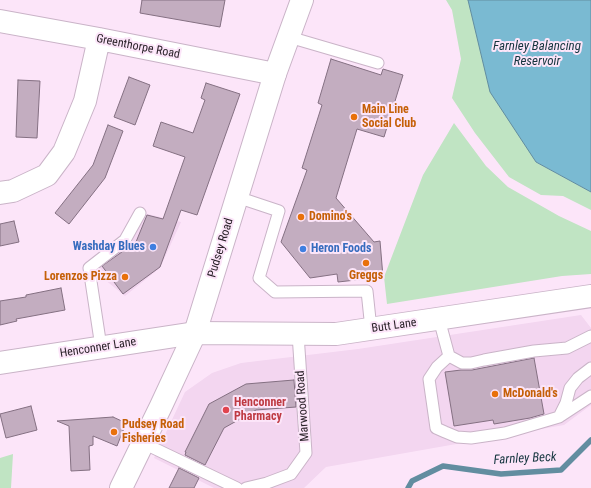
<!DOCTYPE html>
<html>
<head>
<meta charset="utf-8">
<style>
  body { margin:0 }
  canvas { display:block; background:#fce5f9 }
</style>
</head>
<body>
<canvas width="591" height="488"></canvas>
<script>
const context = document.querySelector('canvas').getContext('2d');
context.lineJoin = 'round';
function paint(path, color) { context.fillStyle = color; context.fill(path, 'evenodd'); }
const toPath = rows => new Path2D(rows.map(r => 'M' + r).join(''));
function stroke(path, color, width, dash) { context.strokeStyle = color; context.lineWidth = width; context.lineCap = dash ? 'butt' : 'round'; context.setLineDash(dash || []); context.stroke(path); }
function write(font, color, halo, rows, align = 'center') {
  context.font = font + ' "Roboto Condensed",sans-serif'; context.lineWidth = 4; context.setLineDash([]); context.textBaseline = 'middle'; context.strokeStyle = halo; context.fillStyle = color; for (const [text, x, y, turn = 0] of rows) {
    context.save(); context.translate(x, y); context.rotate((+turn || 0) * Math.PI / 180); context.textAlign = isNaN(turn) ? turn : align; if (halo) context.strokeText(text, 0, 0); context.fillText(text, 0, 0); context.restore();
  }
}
paint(toPath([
  [139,212,181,222,160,268,125,296,89,267,124,239],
  [581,315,591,328,591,405,564,425,326,467,304,488,214,488,154,458,185,392,212,373,241,363,358,349]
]), '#f3d6f0');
paint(toPath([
  [446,0,468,0,470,7,536,162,591,192,591,210,563,196,541,195,509,177,475,133,452,98,461,59,452,10],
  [454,123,486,166,508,187,559,216,591,231,591,274,562,276,387,304,384,277,423,175],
  [13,454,11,488,0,488,0,458]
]), '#c0e4c3');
const water = toPath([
  [468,0,591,0,591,192,536,162,490,92,468,0]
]);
paint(water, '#7abad2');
stroke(water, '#628da0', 1);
stroke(toPath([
  [408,488,412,481,443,466,501,474,561,470,591,440]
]), '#628da0', 5.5);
const building = toPath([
  [142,0,225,0,220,27,140,13,142,0],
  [331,59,381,75,383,69,403,75,384,137,357,129,336,198,374,242,380,241,383,277,338,282,337,274,310,278,281,242,307,170,302,168,322,105,318,103,331,59],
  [129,77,150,85,135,125,114,117,129,77],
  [18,80,40,81,37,138,16,137,18,80],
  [206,83,240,94,197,215,181,210,160,267,123,294,102,266,136,242,147,215,163,219,185,157,153,146,161,122,193,133,205,100,201,98,206,83],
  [108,125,123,131,105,178,69,224,55,213,93,165,108,125],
  [14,221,19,242,0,246,0,224,14,221],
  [61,288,65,310,16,319,17,321,0,325,0,301,26,297,26,295,61,288],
  [534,358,544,414,530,418,494,424,493,420,454,426,445,372,461,370,472,370,534,358],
  [294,380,296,407,256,410,224,428,205,465,185,455,186,452,185,452,209,404,246,384,294,380],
  [31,406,37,430,6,438,0,414,31,406],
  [113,417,126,423,117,446,93,436,93,445,89,446,90,470,71,471,69,426,57,421,113,417],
  [179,468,199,478,194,488,169,488,179,468]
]);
paint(building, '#c3adc0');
stroke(building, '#847082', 1);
const service = toPath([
  [289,37,378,63],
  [237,197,279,211,259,278,275,292,367,291,371,329],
  [439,319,449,356,437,367,429,379,436,428,445,432,457,437,471,438,505,433,559,417,591,396],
  [101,347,89,268,125,240,140,213],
  [449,356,462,363,471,363,484,360,534,351,567,348,591,336],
  [559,417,566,403,570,388,578,378,591,368],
  [143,443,237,488],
  [246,488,267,483,291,474,306,453,298,334]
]);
const minor = toPath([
  [0,21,99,39,275,74],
  [0,193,13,191,47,175,64,152,85,101,99,39]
]);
const tertiary = toPath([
  [0,363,195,333,336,334,591,296]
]);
const secondary = toPath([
  [121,488,161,406,195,333,275,74,302,0]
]);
stroke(service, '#cab4c8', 13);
stroke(minor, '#cab4c8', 24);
stroke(tertiary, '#cab4c8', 24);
stroke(secondary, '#cab4c8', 24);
stroke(service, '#fff', 11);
stroke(minor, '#fff', 22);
stroke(tertiary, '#fff', 22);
stroke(secondary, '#fff', 22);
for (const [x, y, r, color] of [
  [354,117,4,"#e8710a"],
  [301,217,4,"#e8710a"],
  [153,247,4,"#3f7fe0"],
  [303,249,4,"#3f7fe0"],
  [366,263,4,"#e8710a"],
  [125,277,4,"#e8710a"],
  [495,394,4,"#e8710a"],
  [226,410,4,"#e0444e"],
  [114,432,4,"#e8710a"]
]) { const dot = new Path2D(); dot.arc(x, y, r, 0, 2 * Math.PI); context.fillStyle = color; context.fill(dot); stroke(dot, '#fce5f9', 1.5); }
write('12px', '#2b232a', '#fce5f9', [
  ["Greenthorpe Road",138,47,11],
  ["Pudsey Road",221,248,-73],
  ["Butt Lane",394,326,-8],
  ["Henconner Lane",98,348,-9],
  ["Marwood Road",303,406,-94]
]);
write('bold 12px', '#c56008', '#fce5f9', [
  ["Main Line",362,110],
  ["Social Club",362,124],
  ["Domino's",309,217],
  ["Greggs",366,276,"center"],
  ["Lorenzos Pizza",117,277,"right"],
  ["McDonald's",503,394],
  ["Pudsey Road",122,425],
  ["Fisheries",122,439]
], 'left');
write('bold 12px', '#366cbe', '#fce5f9', [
  ["Washday Blues",145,247],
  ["Heron Foods",311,249,"left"]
], 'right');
write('bold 12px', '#be3a42', '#fce5f9', [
  ["Henconner",234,403],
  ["Pharmacy",234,417]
], 'left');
write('italic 13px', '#14343e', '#fce5f9', [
  ["Farnley Balancing",537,47],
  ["Reservoir",537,62],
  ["Farnley Beck",525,459,-3]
]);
</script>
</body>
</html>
